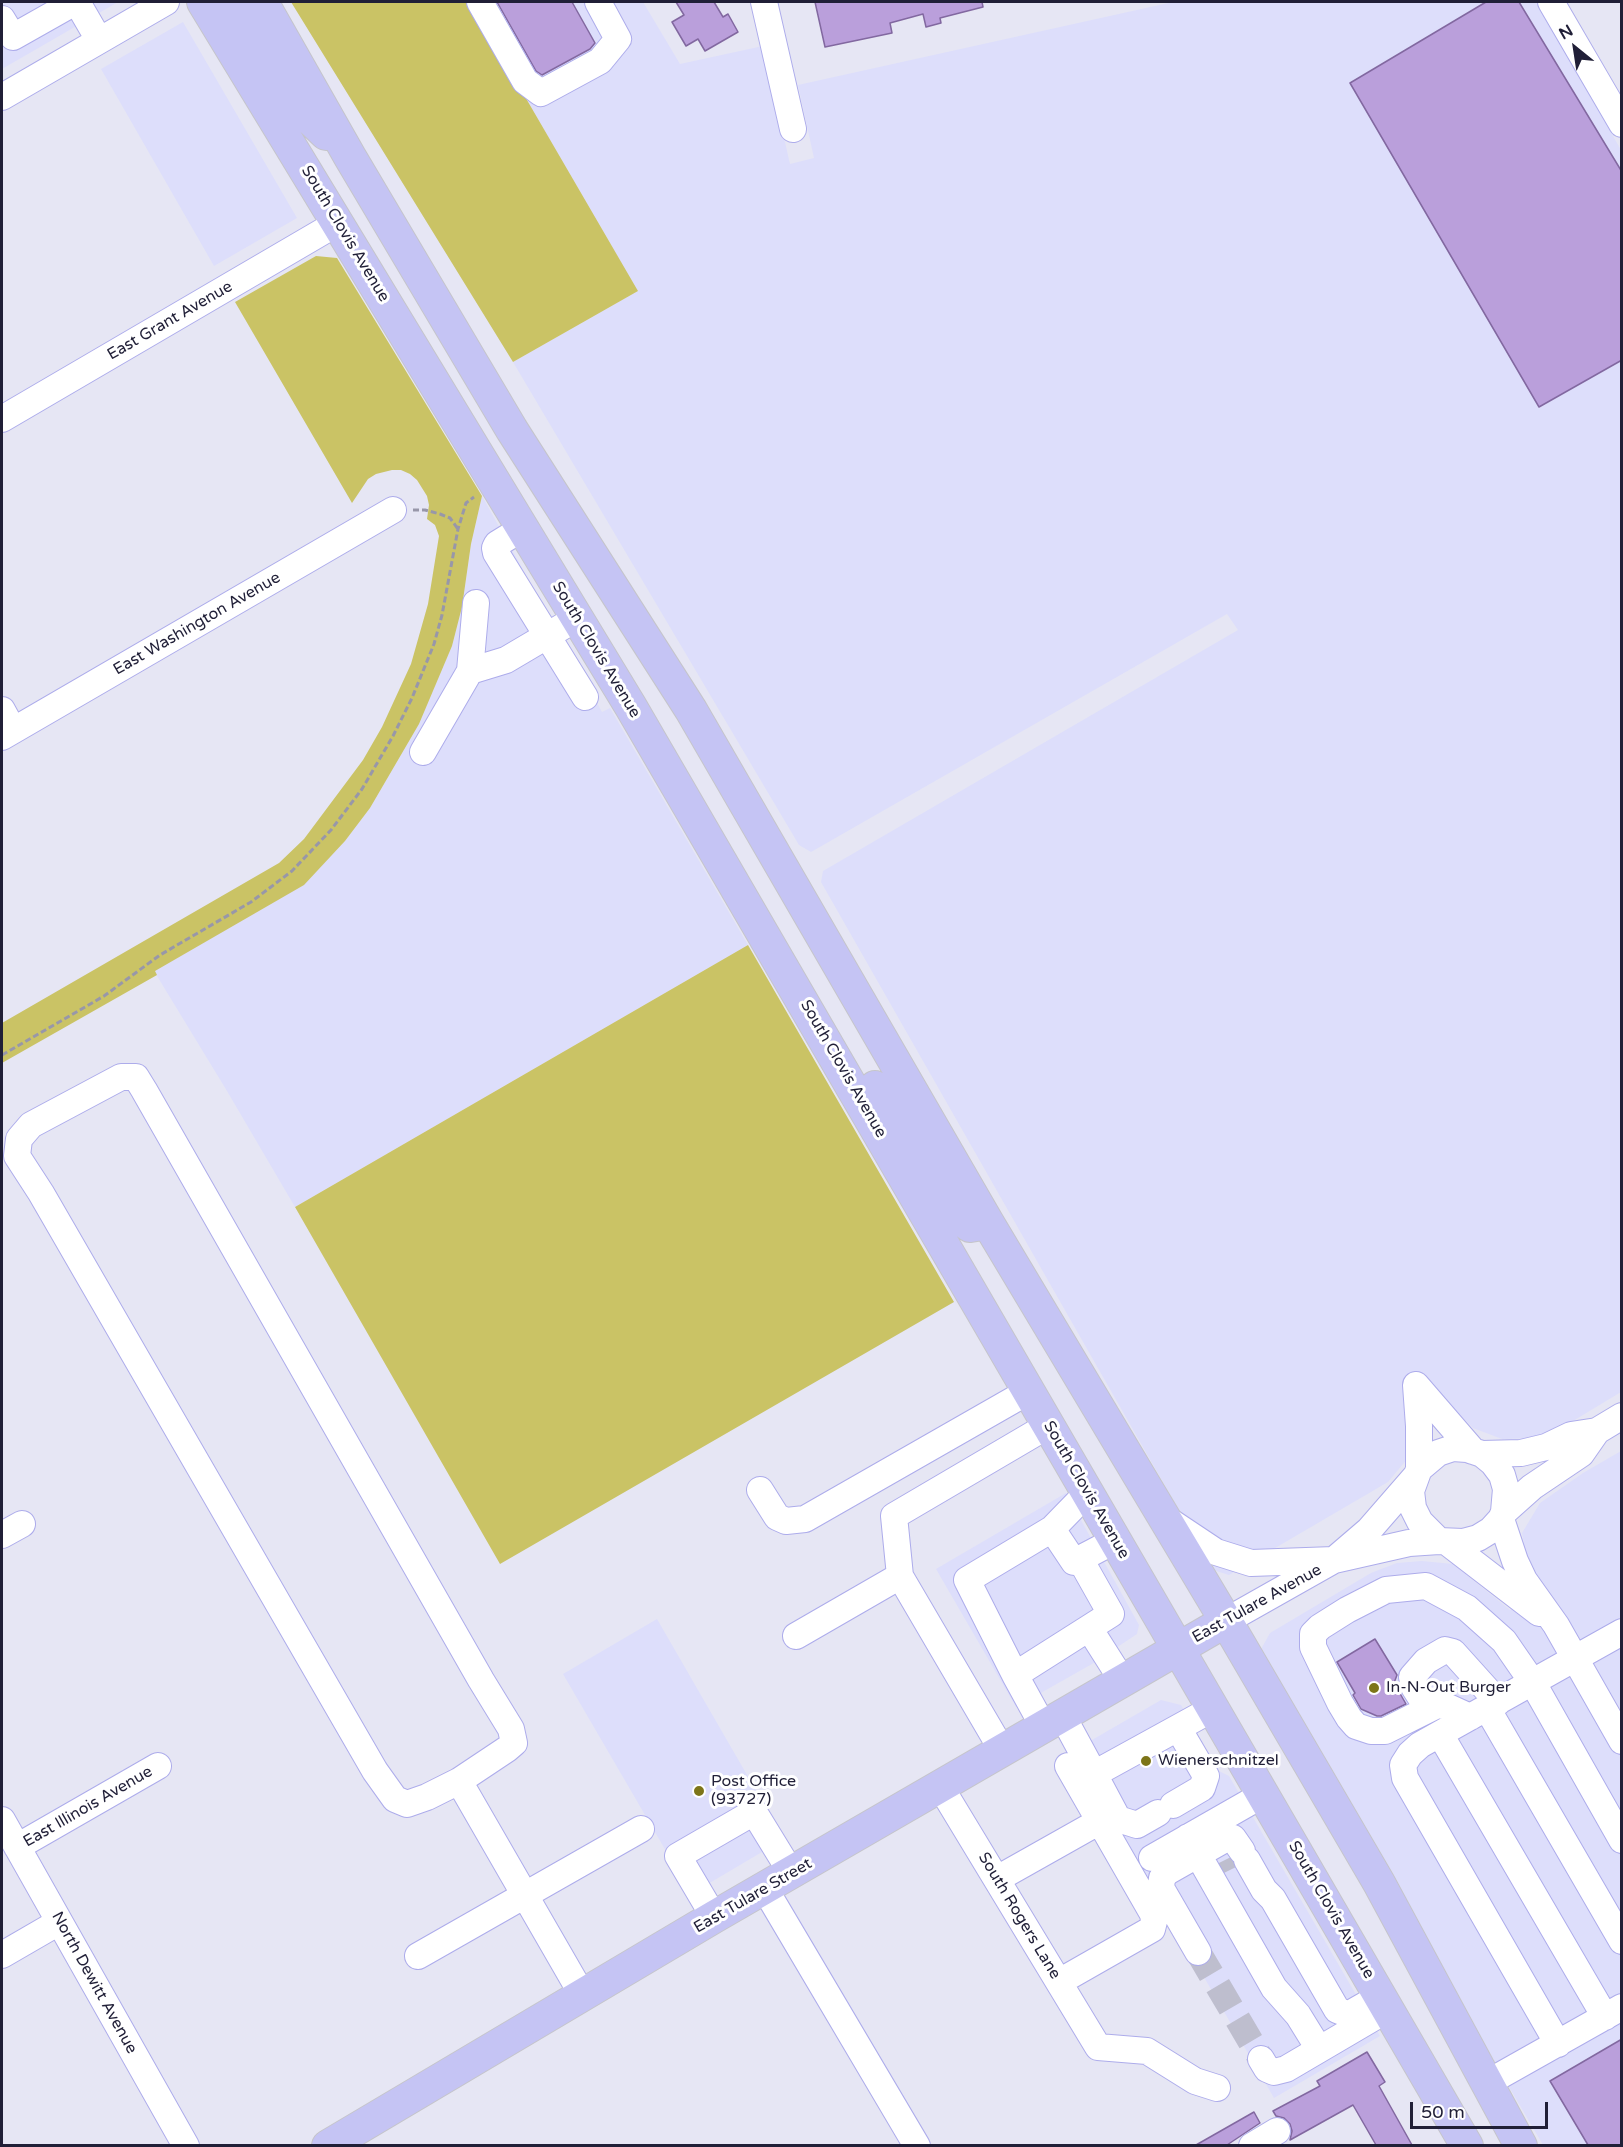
<!DOCTYPE html>
<html>
<head>
<meta charset="utf-8">
<style>
  body { margin:0 }
  #map { position:relative; width:1623px; height:2147px; overflow:hidden; background:#e6e6f4; font-family:"Varela Round",sans-serif }
  canvas { display:block }
  .frame { position:absolute; inset:0; border:3px solid #201f37; pointer-events:none }
  .north { position:absolute; left:1545px; top:18px; width:60px; height:60px; -webkit-text-stroke:4px #fff; paint-order:stroke; rotate:330deg; font-size:16px; font-weight:700; line-height:24px; text-align:center; color:#201f37 }
  .north::after { content:''; display:block; margin:auto; width:21px; height:27px; background:#201f37; clip-path:polygon(50% 0,100% 100%,50% 72%,0 100%) }
  .scale { position:absolute; left:1410px; top:2102px; width:138px; height:27px; box-sizing:border-box; border:3px solid #201f37; border-top:0; padding-left:8px; font-size:18px; line-height:21px; white-space:nowrap; color:#201f37; -webkit-text-stroke:4px #fff; paint-order:stroke }
</style>
</head>
<body>
<div id="map">
<canvas width="1623" height="2147"></canvas>
<div class="frame"></div>
<div class="north">N</div>
<div class="scale">50 m</div>
</div>
<script>
const context = document.querySelector('canvas').getContext('2d');
context.lineJoin = 'round';
function paint(path, color) { context.fillStyle = color; context.fill(path, 'evenodd'); }
const toPath = rows => new Path2D(rows.map(r => 'M' + r).join(''));
function stroke(path, color, width, dash) { context.strokeStyle = color; context.lineWidth = width; context.lineCap = dash ? 'butt' : 'round'; context.setLineDash(dash || []); context.stroke(path); }
function write(font, color, halo, rows, align = 'center') {
  context.font = font + ' "Varela Round",sans-serif'; context.lineWidth = 6; context.setLineDash([]); context.textBaseline = 'middle'; context.strokeStyle = halo; context.fillStyle = color; for (const [text, x, y, turn = 0] of rows) {
    context.save(); context.translate(x, y); context.rotate((+turn || 0) * Math.PI / 180); context.textAlign = isNaN(turn) ? turn : align; if (halo) context.strokeText(text, 0, 0); context.fillText(text, 0, 0); context.restore();
  }
}
paint(toPath([
  [2,2,118,2,2,69],
  [470,2,643,2,680,64,763,46,790,164,814,158,798,85,1173,2,1536,2,1621,150,1621,1392,1573,1421,1537,1438,1502,1439,1473,1428,1437,1392,1405,1408,1410,1431,1408,1458,1388,1482,1229,1575,1213,1570,821,882,823,871,1238,630,1227,614,811,852,799,845,513,362,638,291],
  [183,22,297,218,214,266,101,69],
  [482,496,602,712,610,708,748,945,295,1207,227,1091,154,971,303,885,345,841,370,808,419,724,452,646,462,607,471,544],
  [1621,1451,1621,2145,1543,2145,1264,1668,1260,1651,1270,1633,1371,1573,1397,1563,1422,1561,1453,1564,1510,1610,1542,1583,1527,1559,1522,1533,1540,1503,1583,1473],
  [1066,1493,1139,1625,1137,1634,1092,1664,1016,1707,936,1569],
  [657,1619,784,1839,691,1894,563,1674],
  [1161,1700,1181,1705,1219,1771,1229,1776,1380,2036,1274,2098,1073,1751]
]), '#dddefb');
paint(toPath([
  [291,2,470,2,638,291,513,362],
  [316,256,337,258,482,496,471,544,462,607,452,646,419,724,370,808,345,841,304,885,155,971,157,975,2,1063,2,1023,279,863,304,839,363,760,382,727,411,664,428,604,439,536,435,525,427,519,429,505,427,496,417,480,410,474,401,470,392,470,376,474,368,479,352,503,235,302],
  [748,945,954,1302,500,1564,295,1207]
]), '#cac365');
const building = toPath([
  [497,2,572,2,595,43,590,49,542,75,536,71,497,2],
  [676,2,714,2,723,17,728,14,738,32,705,51,698,39,686,46,672,22,684,15,676,2],
  [815,2,982,2,983,7,940,18,941,23,926,27,923,14,890,23,892,33,825,47,815,2],
  [1486,2,1519,2,1622,172,1622,360,1539,407,1350,83,1486,2],
  [1375,1639,1397,1675,1394,1683,1406,1704,1381,1716,1377,1716,1361,1709,1353,1695,1355,1693,1337,1662,1375,1639],
  [1622,2039,1622,2145,1588,2145,1550,2081,1622,2039],
  [1367,2052,1385,2082,1379,2086,1412,2145,1376,2145,1353,2105,1290,2140,1292,2131,1290,2124,1284,2118,1276,2116,1273,2111,1320,2086,1317,2081,1367,2052],
  [1254,2112,1260,2123,1227,2145,1196,2145,1254,2112]
]);
paint(building, '#ba9fdb');
stroke(building, '#8268a0', 1.5);
stroke(toPath([
  [1227,1859,1232,1869],
  [1198,1952,1261,2059]
]), '#bebece', 26, [26, 13]);
const minor = toPath([
  [77,2,99,40],
  [480,2,525,81,541,93,600,61,618,39,598,2],
  [764,2,793,129],
  [1551,2,1622,124],
  [2,19,13,37,75,2],
  [2,97,166,2],
  [2,419,339,222],
  [523,528,497,544,495,548,496,553,585,697],
  [470,671,476,603],
  [2,710,13,730],
  [2,737,393,510],
  [423,752,470,671,506,660,577,618],
  [1453,1448,1467,1449,1482,1454,1493,1463,1502,1475,1506,1489,1504,1512,1501,1519,1491,1530,1478,1538,1463,1542,1439,1541,1420,1522,1413,1508,1411,1491,1419,1469,1438,1453,1453,1448],
  [1482,1454,1521,1453,1546,1447,1571,1435,1597,1431,1622,1416],
  [1419,1469,1419,1426,1416,1385,1473,1451],
  [760,1490,777,1517,786,1521,805,1519,1029,1391],
  [1088,1492,1052,1529,1074,1562,1116,1540],
  [1504,1512,1532,1487,1581,1454,1597,1431],
  [1165,1518,1216,1552,1251,1563,1334,1560,1409,1543,1439,1541],
  [1501,1519,1515,1561,1524,1580,1556,1625,1622,1741],
  [2,1535,22,1524],
  [1448,1543,1539,1613],
  [1080,1559,1111,1614,1089,1628],
  [1226,1621,1334,1560,1369,1530,1416,1476],
  [796,1636,900,1576],
  [1015,1675,967,1580,1052,1529],
  [1487,1708,1622,1941],
  [1428,1709,1414,1687,1412,1677,1426,1661,1445,1650,1453,1652,1498,1702],
  [1062,1715,1094,1774,1214,1708],
  [1470,1717,1446,1706,1437,1705,1385,1731,1371,1731,1356,1726,1349,1718,1340,1703,1313,1647,1313,1634,1320,1627,1347,1610,1386,1590,1426,1586,1467,1608,1504,1641,1533,1683,1622,1840],
  [1043,1726,1015,1675,1089,1628,1122,1680],
  [1440,1734,1605,2017],
  [1002,1750,900,1576,894,1516,1049,1425],
  [1094,1774,1118,1819,1137,1825,1158,1813],
  [459,1781,427,1797,407,1804,395,1799,375,1771,41,1193,17,1156,19,1139,31,1125,121,1077,136,1077,144,1090,481,1680,511,1729,514,1743,507,1749,459,1781,583,1996],
  [940,1786,1098,2047,1147,2051,1195,2081,1217,2088],
  [1173,1805,1202,1788,1206,1776,1178,1728],
  [2,1820,186,2146],
  [1188,1837,1274,1988,1298,2015,1319,2049],
  [17,1847,158,1766],
  [1152,1858,1264,1794],
  [1247,1860,1264,1890,1273,1899,1337,2010,1347,2014,1353,2012,1381,1996],
  [997,1879,1100,1821],
  [765,1889,917,2146],
  [714,1917,678,1856,754,1812,792,1874],
  [1198,1952,1161,1888,1162,1878,1167,1872,1227,1838,1233,1838,1242,1851],
  [2,1955,59,1922],
  [418,1956,641,1829],
  [1059,1982,1152,1929,1154,1921,1153,1914,1068,1766],
  [1558,2044,1405,1778,1403,1765,1410,1754,1420,1745,1622,1632],
  [1261,2059,1267,2069,1274,2072,1286,2069,1378,2015],
  [1487,2083,1622,2007],
  [1252,2146,1277,2131]
]);
const major = toPath([
  [203,2,631,707,1467,2146],
  [232,2,287,97,326,134],
  [262,2,350,157,512,430,691,710,988,1223,1226,1621,1379,1883,1521,2146],
  [875,1087,882,1094,953,1213,970,1226,988,1223],
  [328,2146,714,1917,1226,1621]
]);
stroke(minor, '#adaceb', 28);
stroke(major, '#c5c5cb', 34);
stroke(toPath([
  [413,510,425,510,440,514,450,518,458,529],
  [2,1055,104,996,160,955,251,902,292,871,331,830,362,789,393,736,412,698,434,644,442,615,458,529,466,503,474,497]
]), '#9897a9', 3, [6, 3]);
stroke(minor, '#fff', 26);
stroke(major, '#c5c4f4', 32);
for (const [x, y, r, color] of [
  [1374,1688,6,"#7d7519"],
  [1146,1761,6,"#7d7519"],
  [699,1791,6,"#7d7519"]
]) { const dot = new Path2D(); dot.arc(x, y, r, 0, 2 * Math.PI); context.fillStyle = color; context.fill(dot); stroke(dot, '#fff', 2); }
write('16px', '#201f37', '#fff', [
  ["South Clovis Avenue",345,234,59],
  ["East Grant Avenue",170,321,-30],
  ["East Washington Avenue",197,624,-30],
  ["South Clovis Avenue",596,650,59],
  ["South Clovis Avenue",843,1069,60],
  ["South Clovis Avenue",1086,1490,60],
  ["East Tulare Avenue",1257,1604,-29],
  ["East Illinois Avenue",88,1807,-30],
  ["East Tulare Street",753,1896,-30],
  ["South Clovis Avenue",1331,1910,60],
  ["South Rogers Lane",1019,1916,59],
  ["North Dewitt Avenue",94,1983,61]
]);
write('16px', '#201f37', '#fff', [
  ["In-N-Out Burger",1386,1688],
  ["Wienerschnitzel",1158,1761],
  ["Post Office",711,1782],
  ["(93727)",711,1800]
], 'left');
</script>
</body>
</html>
